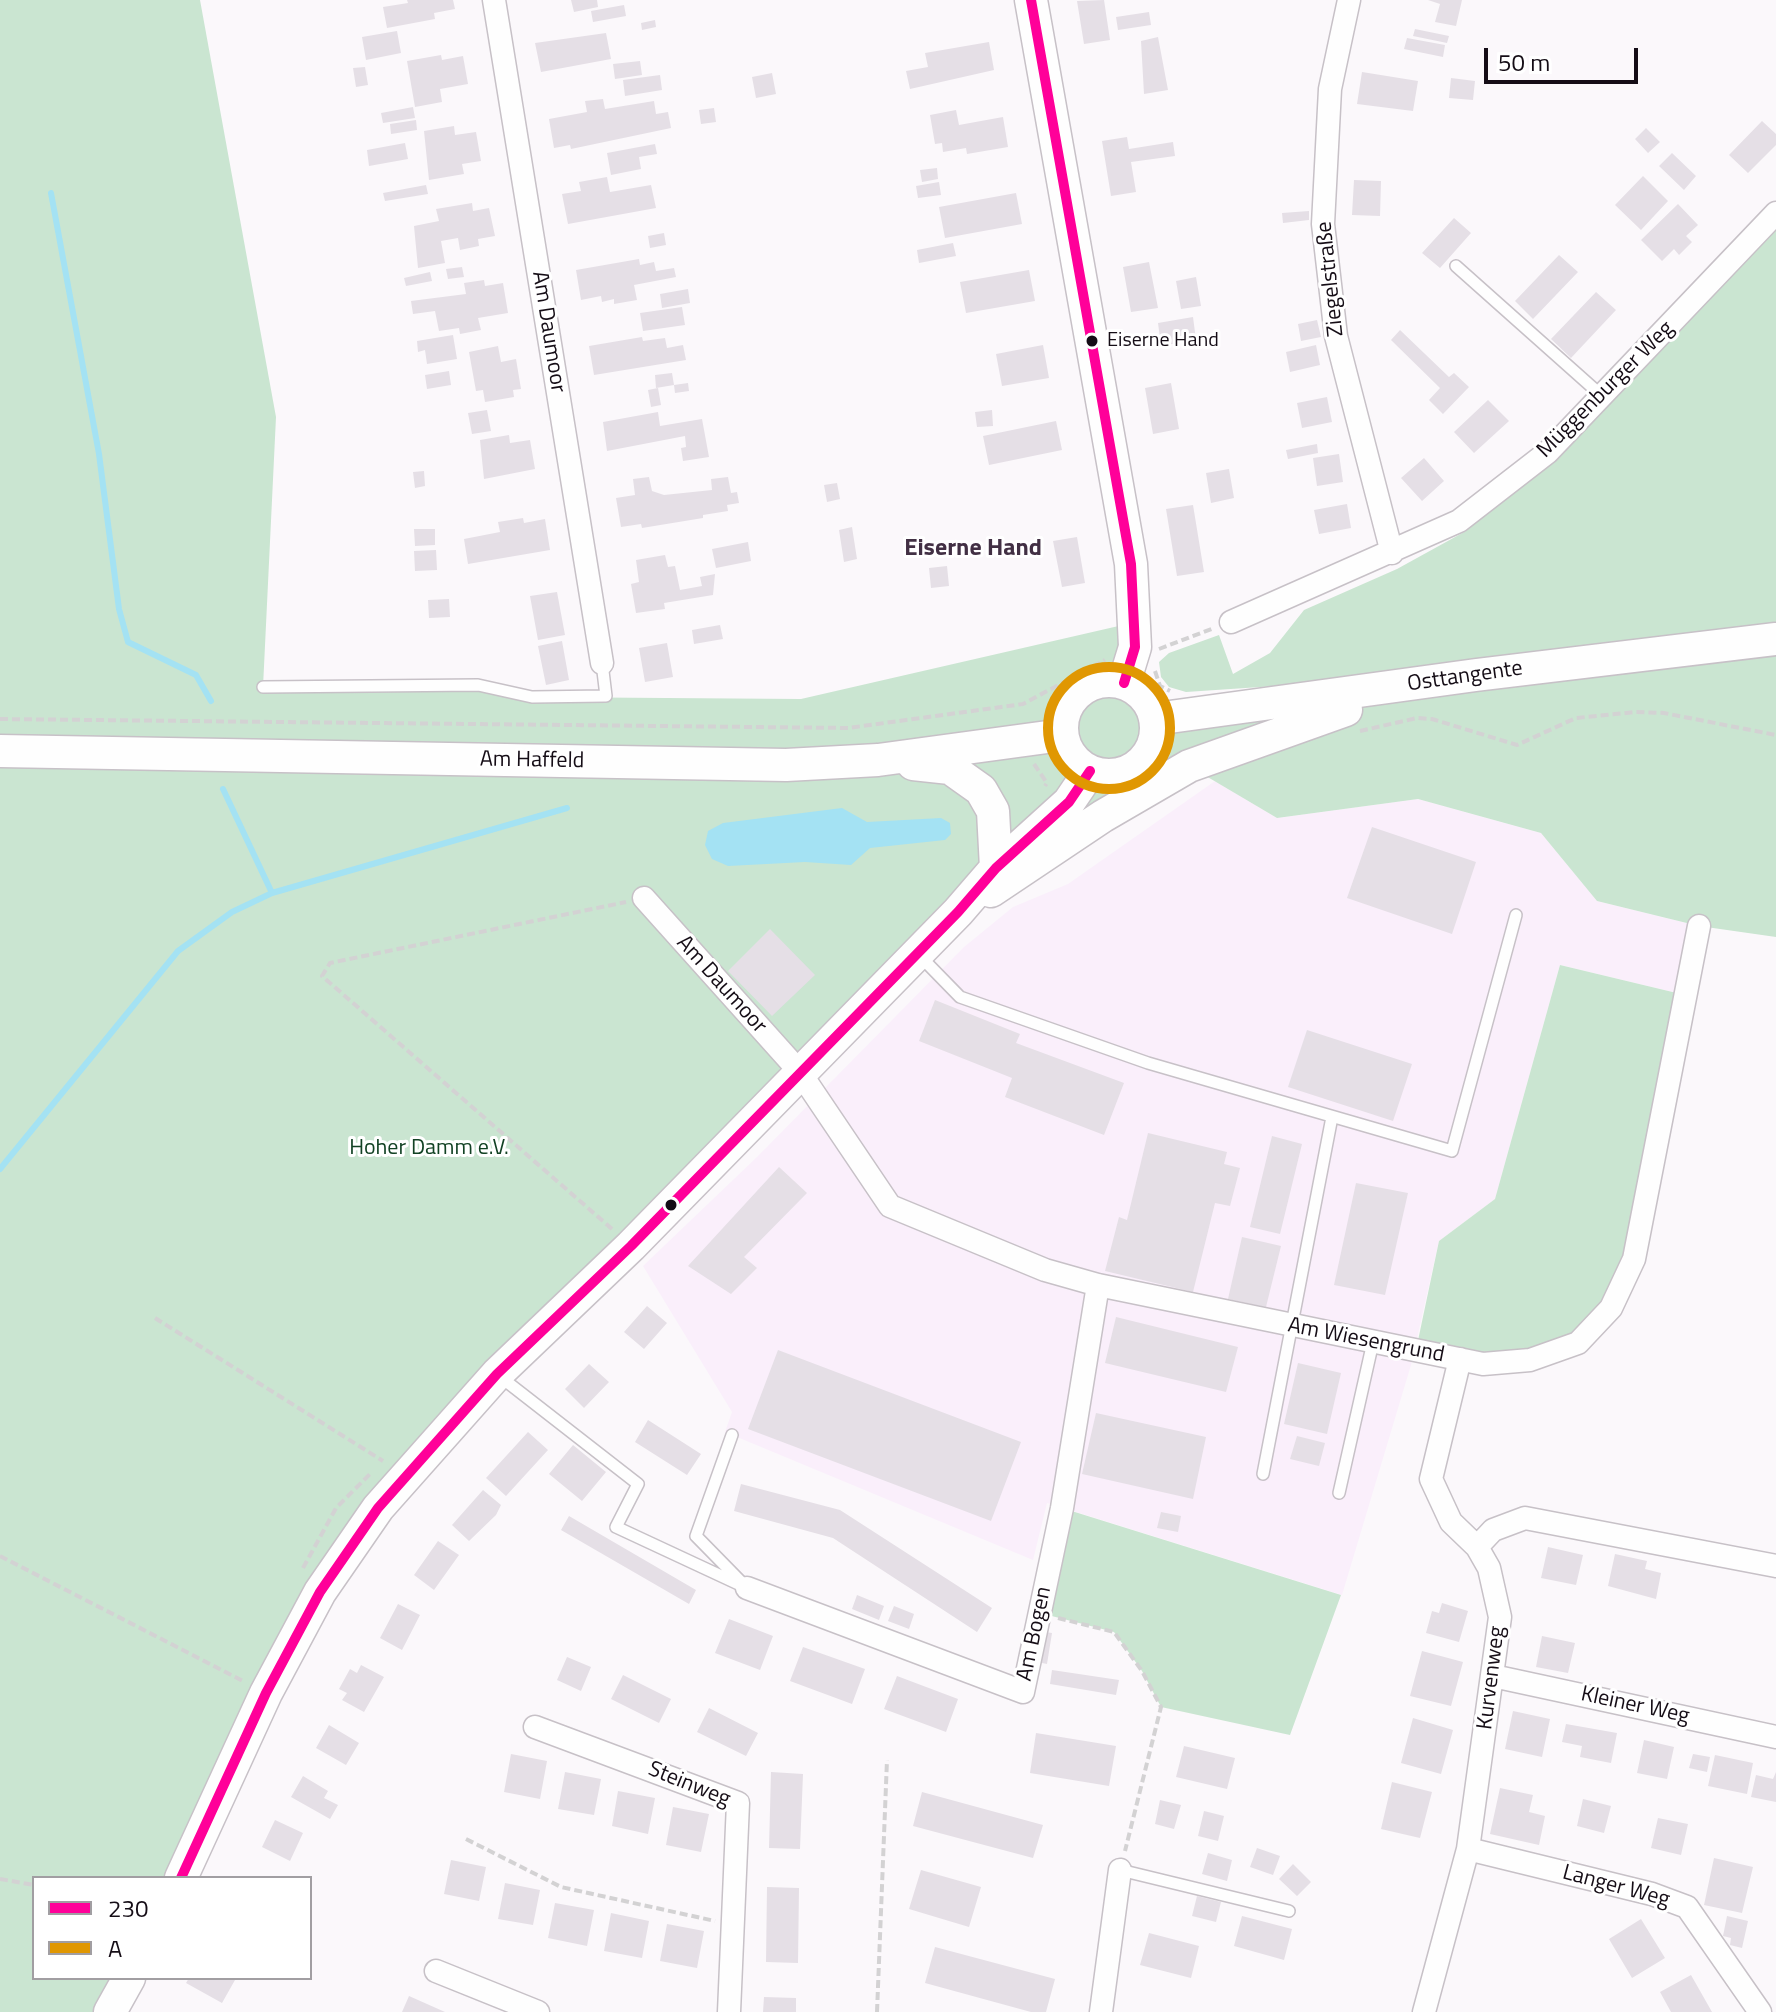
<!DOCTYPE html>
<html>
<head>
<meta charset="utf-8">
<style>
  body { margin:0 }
  #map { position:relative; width:1776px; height:2012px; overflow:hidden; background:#fbf8fb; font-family:"Titillium Web",sans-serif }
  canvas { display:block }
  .legend { position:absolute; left:32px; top:1876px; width:280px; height:104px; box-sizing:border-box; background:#fff; border:2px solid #a19ea2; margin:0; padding:10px 14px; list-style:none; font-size:24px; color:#150d16 }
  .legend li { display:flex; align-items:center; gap:16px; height:40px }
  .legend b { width:40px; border:2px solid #a19ea2 }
  .scale { position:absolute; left:1484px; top:48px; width:154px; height:36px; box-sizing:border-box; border:4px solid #150d16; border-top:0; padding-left:10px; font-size:24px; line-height:28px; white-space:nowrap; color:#150d16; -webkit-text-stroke:6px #fff; paint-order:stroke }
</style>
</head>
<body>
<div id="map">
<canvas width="1776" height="2012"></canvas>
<ul class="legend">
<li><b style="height:10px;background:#f09"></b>230</li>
<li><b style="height:10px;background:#e09702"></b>A</li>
</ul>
<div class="scale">50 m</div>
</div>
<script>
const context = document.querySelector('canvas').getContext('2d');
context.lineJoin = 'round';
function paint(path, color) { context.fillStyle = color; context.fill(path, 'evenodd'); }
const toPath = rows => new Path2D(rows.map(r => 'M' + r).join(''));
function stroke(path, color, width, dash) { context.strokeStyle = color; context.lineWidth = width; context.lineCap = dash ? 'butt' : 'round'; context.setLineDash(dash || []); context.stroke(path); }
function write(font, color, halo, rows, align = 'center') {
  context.font = font + ' "Titillium Web",sans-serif'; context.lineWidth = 6; context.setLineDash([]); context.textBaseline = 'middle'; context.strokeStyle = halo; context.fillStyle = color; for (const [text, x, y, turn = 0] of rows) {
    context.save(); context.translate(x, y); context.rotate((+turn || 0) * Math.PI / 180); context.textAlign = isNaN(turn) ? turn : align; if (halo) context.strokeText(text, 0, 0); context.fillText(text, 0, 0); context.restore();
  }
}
paint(toPath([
  [1215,781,1277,818,1418,799,1541,833,1597,901,1699,926,1685,995,1560,965,1495,1199,1439,1241,1411,1365,1342,1595,1047,1503,1033,1560,725,1432,732,1412,643,1266,757,1157,964,947,1013,907,1068,884]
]), '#faeffb');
paint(toPath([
  [0,0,200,0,276,417,263,687,478,685,532,697,801,699,1136,622,1134,679,1149,691,1160,718,1335,682,1186,692,1169,687,1161,677,1159,662,1169,653,1219,635,1233,674,1270,653,1304,610,1397,569,1466,531,1556,458,1776,228,1776,937,1699,926,1597,901,1541,833,1418,799,1277,818,1189,766,958,912,378,1508,181,1878,34,1878,34,1978,129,1978,110,2012,0,2012],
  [1560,965,1685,995,1634,1259,1578,1343,1530,1360,1416,1350,1439,1241,1495,1199],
  [1062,1508,1341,1595,1290,1735,1161,1707,1142,1671,1114,1632,1040,1613]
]), '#cae5d1');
paint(toPath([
  [842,808,867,822,941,818,950,823,951,834,945,840,870,848,851,865,805,862,728,866,712,859,705,845,708,831,723,823]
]), '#a4e2f3');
stroke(toPath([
  [51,193,99,454,119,609,128,642,196,675,211,701],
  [223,789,272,893],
  [0,1169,178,951,232,912,272,893,567,808]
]), '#a4e2f3', 6);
paint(toPath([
  [407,0,453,0,455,9,434,13,435,19,387,28,383,7,408,3],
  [571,0,597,0,598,7,574,12],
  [1104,0,1110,40,1084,44,1077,1],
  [1428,0,1462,0,1456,26,1435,22,1440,4],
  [624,5,626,16,593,22,591,11],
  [1149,12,1151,25,1118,30,1116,17],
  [655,20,656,27,642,30,641,23],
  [1415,29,1449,36,1447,43,1413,36],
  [397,31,401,53,366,60,362,37],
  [606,33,611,59,541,72,535,43],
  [1158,37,1168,90,1144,94,1141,41],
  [1407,38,1445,45,1443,57,1404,49],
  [989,42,994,70,910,89,906,71,928,67,925,53],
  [441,55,442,60,463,56,468,84,440,89,442,102,415,107,407,61],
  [640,61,642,75,615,79,613,64],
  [365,67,368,85,356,87,353,68],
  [1362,72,1418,81,1413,111,1357,104],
  [772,73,776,94,756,98,752,77],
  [660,75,662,90,625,96,623,80],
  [1451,78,1475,81,1473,100,1449,98],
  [603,99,605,109,654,101,656,114,668,112,671,128,571,149,570,145,554,148,549,119,587,112,585,101],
  [413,107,415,118,383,123,381,113],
  [714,108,716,122,701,124,699,110],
  [956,110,959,125,1003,117,1008,147,967,154,966,148,943,152,942,143,935,144,930,115],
  [416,120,417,130,391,134,390,124],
  [1762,121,1776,134,1776,145,1748,173,1729,155],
  [454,126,455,135,476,132,481,161,462,164,464,174,429,180,424,131],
  [1646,128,1660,142,1648,153,1635,139],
  [1127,137,1129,149,1173,142,1175,156,1131,162,1136,192,1111,196,1102,141],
  [405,143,408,159,369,166,367,150],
  [655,144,657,154,639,157,641,169,611,175,607,153],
  [1672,153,1696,176,1684,190,1659,166],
  [937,168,938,179,922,182,920,170],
  [1643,176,1668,201,1641,230,1615,205],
  [607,177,610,192,651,185,656,208,568,224,562,194,581,191,579,182],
  [1354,180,1381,181,1380,216,1352,215],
  [939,182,941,195,918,198,916,186],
  [426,185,428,194,385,201,383,193],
  [1016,193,1022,224,945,238,939,207],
  [472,203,473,211,489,208,495,236,478,239,479,246,460,250,458,238,441,241,445,263,418,268,414,226,439,221,436,209],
  [1678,204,1698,225,1686,236,1692,242,1679,255,1674,249,1662,261,1641,240],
  [1309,211,1309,220,1283,223,1282,213],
  [1454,218,1471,233,1440,268,1422,253],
  [664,233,666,245,650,248,648,236],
  [953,243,956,256,919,263,917,250],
  [1559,255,1578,272,1533,319,1515,301],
  [639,259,640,265,654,262,656,271,674,268,676,277,634,285,637,300,614,304,614,299,602,302,601,296,581,300,576,270],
  [1149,262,1158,308,1131,312,1123,267],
  [462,267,464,277,448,279,446,269],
  [1029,270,1035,301,966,313,960,282],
  [430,272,432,281,406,286,404,278],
  [1196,277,1201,306,1181,309,1176,281],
  [484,280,485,286,503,283,508,313,478,318,481,330,460,334,459,328,439,331,435,311,413,314,411,301,466,294,464,283],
  [688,289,690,303,662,308,660,294],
  [1596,292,1616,310,1571,358,1551,339],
  [682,307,685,325,643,331,640,313],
  [1193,317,1196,340,1161,346,1158,323],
  [1317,320,1321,337,1301,341,1298,324],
  [1400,330,1449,377,1454,373,1469,387,1443,414,1429,400,1440,388,1391,340],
  [453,335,457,359,427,364,425,350,418,352,417,341],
  [642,337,643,341,665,338,667,348,683,345,686,360,594,375,589,346],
  [1043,345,1049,378,1002,386,996,354],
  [1316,345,1320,365,1290,372,1286,352],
  [498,346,501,362,516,359,521,389,513,390,514,397,485,402,483,390,476,391,469,352],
  [449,371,451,385,427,389,425,375],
  [672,373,674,385,656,388,655,375],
  [688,383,689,391,675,393,674,385],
  [1171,383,1179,429,1153,434,1145,388],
  [658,388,661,405,651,407,648,390],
  [1327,397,1332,422,1302,428,1297,403],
  [1488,400,1509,421,1474,453,1454,432],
  [487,410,491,431,472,434,468,413],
  [992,410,993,426,977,427,975,412],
  [658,412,660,426,702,419,709,457,683,461,681,448,686,447,685,436,607,451,603,422],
  [1056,421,1062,450,989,465,983,436],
  [509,435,510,443,530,440,535,469,484,479,480,440],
  [1317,444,1318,453,1288,459,1286,450],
  [1339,454,1343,482,1317,486,1313,458],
  [1424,458,1444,481,1422,501,1401,478],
  [1229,469,1234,498,1211,503,1206,473],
  [424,471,425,486,415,488,413,472],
  [649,477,652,491,664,495,712,490,711,479,728,477,731,493,737,492,739,503,727,505,728,511,703,515,703,518,642,528,641,524,621,527,616,498,635,495,633,479],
  [837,483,840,499,827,502,824,485],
  [1347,504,1351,528,1319,534,1314,510],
  [1193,505,1204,572,1177,576,1166,509],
  [523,518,524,523,545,519,550,550,468,564,464,539,500,532,498,522],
  [852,527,857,559,844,562,839,530],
  [414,529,435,529,435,545,415,546],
  [1077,537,1085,583,1062,587,1053,541],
  [748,542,751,561,716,568,712,549],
  [436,550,437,570,415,571,414,551],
  [665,555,668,567,675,566,680,590,702,586,700,577,715,574,713,595,664,603,665,609,636,613,631,584,639,582,636,560],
  [947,566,949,586,931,588,929,568],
  [557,592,565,635,538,640,530,596],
  [449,599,450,617,429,618,428,600],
  [720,625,723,639,694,644,692,630],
  [562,641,569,680,546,685,538,646],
  [667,643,673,677,645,682,639,648],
  [1372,827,1476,862,1452,934,1347,898],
  [770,929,815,975,772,1016,728,971],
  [935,1000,1020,1034,1016,1043,1124,1083,1104,1135,1005,1097,1012,1078,919,1041],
  [1307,1030,1412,1064,1393,1121,1288,1087],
  [1148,1133,1227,1152,1224,1164,1240,1168,1230,1206,1215,1203,1193,1292,1105,1271,1119,1217,1127,1220],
  [1272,1136,1302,1144,1280,1234,1250,1227],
  [779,1167,807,1193,744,1257,757,1268,731,1294,688,1266],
  [1356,1183,1408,1193,1385,1295,1334,1285],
  [1242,1237,1281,1246,1266,1307,1228,1299],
  [647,1306,667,1323,644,1349,624,1332],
  [1116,1317,1238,1347,1226,1392,1105,1363],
  [778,1350,1021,1442,991,1521,748,1429],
  [1298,1363,1341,1373,1327,1434,1284,1424],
  [589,1364,609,1382,584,1408,565,1389],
  [1096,1413,1206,1437,1193,1499,1082,1474],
  [648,1420,701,1454,687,1475,635,1442],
  [528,1432,548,1450,506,1496,486,1478],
  [1297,1436,1325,1443,1319,1466,1290,1459],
  [573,1445,606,1472,582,1501,549,1474],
  [741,1484,840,1510,992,1608,977,1632,833,1538,734,1511],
  [483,1490,501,1505,496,1515,469,1541,452,1525],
  [1161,1512,1181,1516,1178,1532,1157,1528],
  [569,1516,696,1590,689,1604,561,1530],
  [438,1541,459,1555,434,1590,414,1575],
  [1548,1547,1583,1555,1576,1585,1541,1578],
  [1615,1554,1647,1561,1645,1569,1661,1573,1656,1599,1608,1586],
  [857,1595,884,1606,879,1620,852,1609],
  [1442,1603,1468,1611,1459,1642,1426,1633,1432,1611,1439,1613],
  [398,1604,420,1615,402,1650,380,1638],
  [894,1606,914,1614,909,1629,888,1621],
  [729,1619,773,1636,760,1670,715,1653],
  [1037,1631,1052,1633,1047,1664,1032,1661],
  [1542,1636,1575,1643,1568,1673,1536,1667],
  [803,1647,865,1669,852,1704,790,1681],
  [1422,1651,1463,1662,1451,1706,1410,1696],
  [567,1657,591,1667,581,1691,557,1680],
  [361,1665,384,1677,364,1712,342,1700,347,1693,339,1689,350,1669,357,1673],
  [1052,1670,1119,1680,1116,1695,1050,1684],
  [623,1675,671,1699,659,1723,611,1699],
  [897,1676,958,1699,946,1732,884,1709],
  [709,1708,758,1733,746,1756,697,1732],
  [1513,1711,1550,1719,1542,1757,1505,1749],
  [1413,1718,1453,1730,1441,1774,1401,1763],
  [1566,1724,1617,1733,1611,1763,1580,1757,1582,1746,1562,1742],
  [329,1725,359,1743,346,1765,316,1748],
  [1036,1733,1116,1746,1109,1786,1030,1773],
  [1644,1740,1674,1747,1667,1779,1637,1773],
  [1184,1746,1235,1758,1227,1789,1176,1777],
  [511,1754,547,1761,540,1799,504,1792],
  [1693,1754,1710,1757,1707,1772,1689,1768],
  [1715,1755,1753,1763,1747,1794,1708,1786],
  [565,1772,601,1779,594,1815,558,1809],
  [771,1772,803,1774,800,1849,769,1848],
  [1776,1772,1776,1802,1751,1797,1756,1775,1773,1779],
  [303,1776,328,1791,324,1798,338,1805,330,1819,291,1797],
  [1392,1782,1432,1792,1420,1838,1381,1829],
  [1500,1788,1533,1795,1529,1812,1545,1816,1539,1845,1490,1834],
  [618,1791,655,1798,648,1834,612,1826],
  [922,1792,1043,1825,1033,1858,913,1826],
  [1583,1799,1611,1806,1604,1833,1577,1826],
  [1160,1800,1181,1805,1174,1829,1155,1824],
  [673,1807,709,1814,701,1852,666,1845],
  [1204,1811,1224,1816,1218,1841,1198,1836],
  [1658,1818,1688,1824,1681,1855,1651,1848],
  [275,1820,303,1833,290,1861,262,1847],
  [1257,1848,1280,1856,1273,1875,1250,1867],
  [1208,1853,1232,1860,1227,1881,1202,1874],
  [1714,1858,1753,1867,1742,1913,1704,1905],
  [451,1860,486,1867,479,1901,444,1894],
  [1293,1864,1311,1882,1297,1896,1279,1879],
  [921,1870,981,1887,969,1927,909,1909],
  [505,1883,540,1890,533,1925,498,1919],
  [767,1887,799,1888,798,1963,766,1962],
  [1197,1896,1221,1902,1216,1922,1192,1916],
  [555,1903,594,1910,587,1946,548,1938],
  [611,1913,649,1921,642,1958,604,1951],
  [1242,1916,1292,1929,1284,1960,1234,1946],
  [1727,1916,1748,1921,1742,1948,1730,1945,1731,1938,1723,1936],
  [1641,1919,1665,1958,1632,1978,1609,1939],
  [667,1924,704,1931,697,1968,660,1961],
  [1149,1933,1199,1946,1191,1978,1140,1965],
  [935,1947,1055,1979,1046,2012,1031,2012,925,1983],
  [1691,1975,1712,2012,1671,2012,1660,1992],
  [189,1978,232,1978,235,1980,222,2003,186,1983],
  [409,1996,445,2012,402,2012],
  [764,1997,796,1998,796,2012,763,2012]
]), '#e5dfe6');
const lane = toPath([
  [1456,266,1602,396],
  [263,687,478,685,532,697,606,696,602,663],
  [919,955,960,997,1148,1063,1452,1151,1516,915],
  [498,1375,638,1484,616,1527,747,1588,696,1536,732,1435],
  [1263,1474,1332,1117],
  [1339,1493,1373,1342],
  [1120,1870,1289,1911]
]);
const street = toPath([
  [494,0,602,663],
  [1349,0,1330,89,1323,224,1336,336,1392,553],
  [1231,622,1459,521,1548,452,1776,213],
  [644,898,799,1071,890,1206,1045,1270,1098,1285,1483,1364,1530,1360,1578,1343,1611,1308,1634,1259,1699,926],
  [1477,1547,1493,1530,1525,1518,1776,1566],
  [747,1588,1023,1692,1062,1508,1098,1285],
  [1493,1676,1776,1737],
  [535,1727,738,1803,729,2012],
  [1468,1849,1652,1894,1687,1907,1760,2012],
  [436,1971,538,2012],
  [1101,2012,1120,1870],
  [1424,2012,1468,1849,1500,1617,1489,1568,1477,1547,1451,1522,1431,1479,1460,1359]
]);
const secondary = toPath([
  [1031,0,1131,564,1135,647,1124,683],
  '1062 728a47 47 0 1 1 94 0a47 47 0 1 1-94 0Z',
  [1155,719,1476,675,1776,639],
  [0,751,786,765,878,760,1062,735],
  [913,764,950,768,981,790,993,811,996,868],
  [991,891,1103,816,1189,766,1346,710],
  [181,1878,266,1693,320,1592,378,1508,497,1374,631,1246,958,912,996,868,1069,802,1090,771],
  [110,2012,129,1978]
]);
stroke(lane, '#c7c1c7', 14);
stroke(street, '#c7c1c7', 25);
stroke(secondary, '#c7c1c7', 35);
stroke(toPath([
  [1159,649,1214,628],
  [1155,671,1160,686,1170,691],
  [0,719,848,728,1023,704,1105,660],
  [1360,731,1417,718,1432,719,1517,745,1576,718,1636,712,1664,713,1776,735],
  [1034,764,1047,783,1045,786],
  [612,1229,322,976,330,963,626,902],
  [155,1318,383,1461],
  [0,1556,243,1681],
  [303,1568,336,1508,372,1472],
  [1058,1618,1114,1632,1142,1671,1161,1707,1125,1851],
  [466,1839,561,1887,715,1921],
  [0,1879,34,1885],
  [877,2012,887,1760]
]), '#d3d2d3', 4, [8, 4]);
stroke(lane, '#fefefe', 11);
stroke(street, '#fefefe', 22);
stroke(secondary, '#fefefe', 32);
stroke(toPath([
  [1031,0,1131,564,1135,647,1124,683],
  [181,1878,266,1693,320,1592,378,1508,497,1374,631,1246,958,912,996,868,1069,802,1090,771]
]), '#f09', 10);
stroke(toPath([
  '1048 728a61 61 0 1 1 122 0a61 61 0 1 1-122 0Z'
]), '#e09702', 10);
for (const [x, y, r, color] of [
  [1092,341,7,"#150d16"],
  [671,1205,7,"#150d16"]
]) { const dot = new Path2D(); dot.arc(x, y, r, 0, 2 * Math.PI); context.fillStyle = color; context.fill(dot); stroke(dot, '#fff', 3); }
write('20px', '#150d16', '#fff', [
  ["Eiserne Hand",1107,341]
], 'left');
write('22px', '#150d16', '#fff', [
  ["Ziegelstraße",1331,279,-96],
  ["Am Daumoor",548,332,81],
  ["Müggenburger Weg",1606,390,-45],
  ["Osttangente",1465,677,-8],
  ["Am Haffeld",532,761,1],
  ["Am Daumoor",721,985,48],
  ["Am Wiesengrund",1366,1341,11],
  ["Am Bogen",1035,1634,-78],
  ["Kurvenweg",1492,1678,-83],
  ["Kleiner Weg",1635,1706,12],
  ["Steinweg",689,1785,22],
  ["Langer Weg",1616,1887,15]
]);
write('22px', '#124224', '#fff', [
  ["Hoher Damm e.V.",429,1149]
]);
write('bold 24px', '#423044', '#fff', [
  ["Eiserne Hand",973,549]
]);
</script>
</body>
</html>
